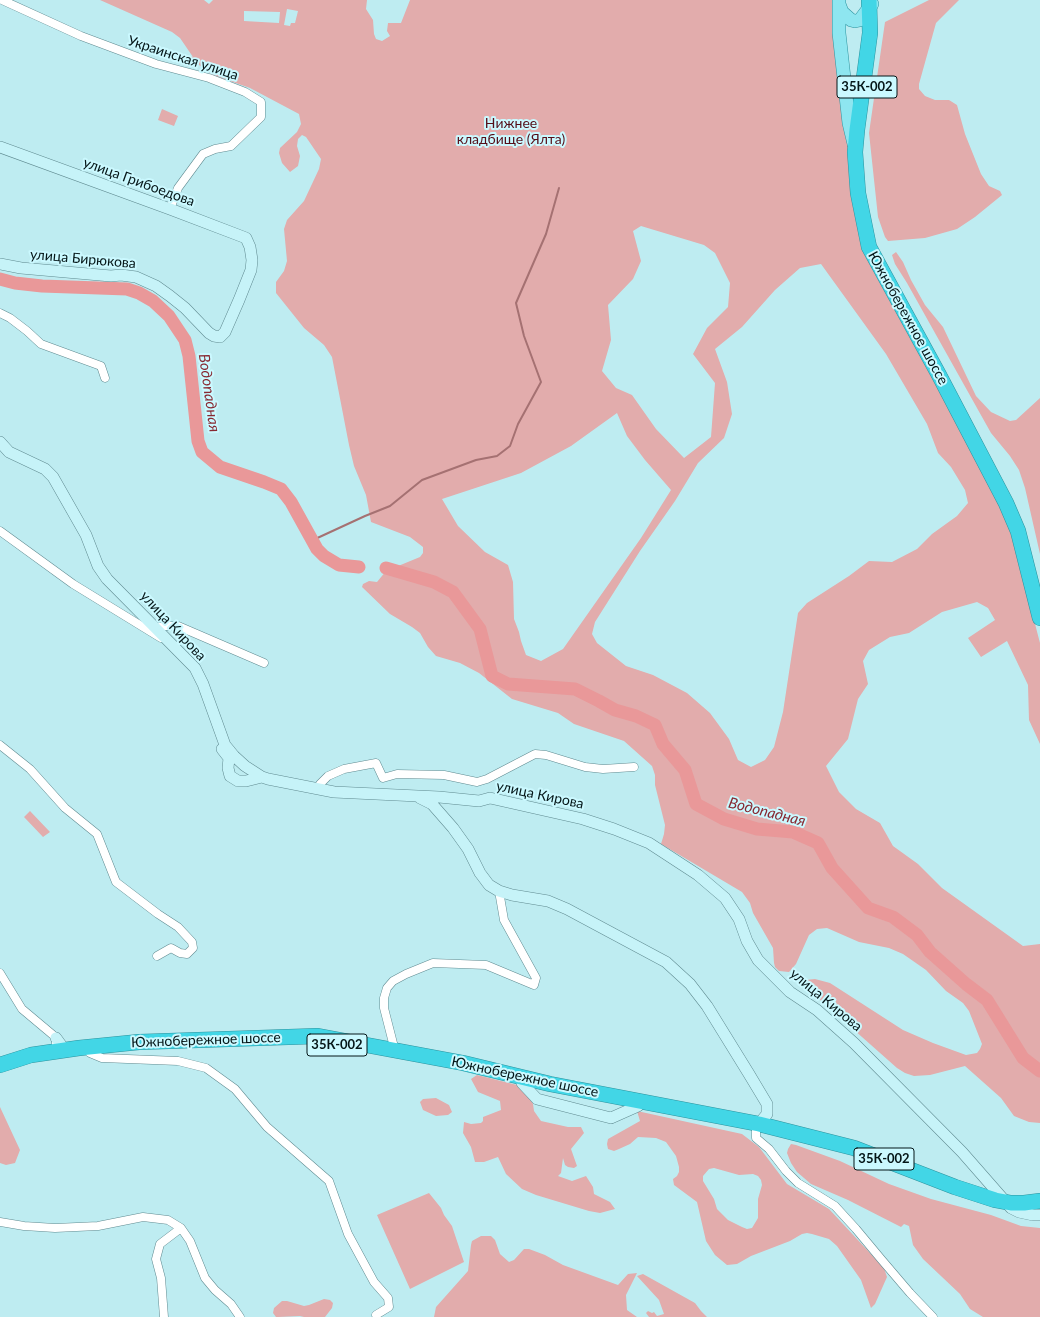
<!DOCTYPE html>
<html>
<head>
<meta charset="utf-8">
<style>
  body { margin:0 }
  canvas { display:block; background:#beecf1 }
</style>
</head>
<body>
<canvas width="1040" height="1317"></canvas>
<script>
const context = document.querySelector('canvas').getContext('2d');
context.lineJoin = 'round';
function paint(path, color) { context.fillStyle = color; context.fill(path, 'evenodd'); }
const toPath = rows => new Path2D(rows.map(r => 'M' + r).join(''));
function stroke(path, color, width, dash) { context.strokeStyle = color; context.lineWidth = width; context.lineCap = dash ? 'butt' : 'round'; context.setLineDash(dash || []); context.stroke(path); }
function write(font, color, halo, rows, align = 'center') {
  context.font = font + ' Lato,sans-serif'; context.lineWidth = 4; context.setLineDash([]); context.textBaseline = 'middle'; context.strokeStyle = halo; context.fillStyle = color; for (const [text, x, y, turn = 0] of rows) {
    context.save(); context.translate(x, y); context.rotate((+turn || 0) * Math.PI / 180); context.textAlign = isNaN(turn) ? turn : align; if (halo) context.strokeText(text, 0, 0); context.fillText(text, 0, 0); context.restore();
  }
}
paint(toPath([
  [100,0,204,0,209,4,213,0,367,0,366,9,373,20,374,34,376,39,382,41,390,36,387,31,388,23,401,23,410,0,834,0,865,243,1005,509,1040,643,1040,744,1029,720,1028,685,1007,641,981,657,968,638,995,620,988,608,977,602,942,612,909,633,890,637,869,650,863,661,868,684,858,699,848,739,826,766,839,792,856,809,880,823,893,846,918,864,942,888,1023,946,1040,944,1040,1123,1029,1122,1014,1116,1001,1098,965,1066,930,1075,914,1076,905,1073,897,1068,801,983,805,980,815,979,830,983,903,1030,933,1043,966,1055,977,1053,980,1049,982,1044,969,1011,963,1003,946,991,926,970,903,954,889,948,859,942,827,928,817,929,809,935,796,964,789,972,779,971,775,967,774,963,773,948,753,913,750,903,742,892,661,844,664,834,665,825,655,785,655,775,652,766,624,741,574,724,558,713,512,699,479,673,460,663,436,656,428,647,420,633,412,627,390,614,362,587,363,584,369,581,377,582,386,571,420,557,423,553,423,547,410,537,371,522,366,495,354,466,349,445,332,357,324,345,304,328,276,293,276,282,284,271,287,261,284,229,287,220,304,201,319,169,321,159,306,137,302,135,298,139,297,146,300,156,298,166,290,172,282,163,279,153,280,148,297,132,301,124,299,114,250,88,213,75,199,65,193,58,189,67,182,64,187,55,193,57,180,38,172,32],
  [287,9,298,11,295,23,291,23,290,26,284,25],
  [244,11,280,12,279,23,244,21],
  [641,226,704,245,715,253,730,283,728,307,707,328,693,354,715,383,711,437,684,458,656,429,632,395,616,388,602,371,611,340,608,305,633,279,641,261,633,231],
  [821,264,886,354,927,424,938,453,951,467,965,490,968,503,957,516,932,534,917,549,892,562,869,561,849,576,807,603,798,613,783,712,774,747,765,760,751,767,738,760,729,739,710,713,687,693,653,675,626,666,597,643,592,634,595,622,640,551,675,501,698,463,724,438,732,414,727,382,715,349,742,327,775,290,800,268],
  [617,413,627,436,645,460,671,490,641,538,563,649,541,661,526,655,521,641,519,632,514,619,513,582,508,565,485,552,458,526,442,499,521,473,571,446],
  [929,0,959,0,936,23,919,84,919,89,925,96,935,100,949,100,957,105,965,134,981,174,989,186,1000,191,1002,195,975,217,957,229,925,238,888,241,885,237,878,217,869,133,885,22],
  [162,109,178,116,174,126,158,120],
  [896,252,903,262,911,280,925,305,943,327,976,396,991,412,1010,421,1016,420,1040,398,1040,554,1025,488,1019,470,1010,456,991,433,907,283,895,264,892,255],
  [30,811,50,832,43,837,24,817],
  [477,1075,521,1086,529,1095,533,1104,534,1111,541,1121,568,1127,581,1127,584,1133,571,1149,577,1166,574,1168,568,1167,565,1165,563,1158,561,1173,558,1176,572,1181,586,1176,593,1187,594,1194,610,1202,615,1209,600,1213,589,1211,536,1195,522,1189,506,1174,498,1157,484,1162,475,1162,471,1147,463,1133,464,1122,471,1124,481,1123,483,1121,483,1117,501,1110,500,1101,478,1092,471,1079],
  [436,1098,449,1105,452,1112,448,1115,436,1116,423,1110,420,1102,423,1099],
  [0,1107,20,1150,15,1163,6,1165,0,1163],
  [637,1111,742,1134,759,1147,787,1184,829,1209,884,1268,887,1277,875,1304,871,1308,861,1280,837,1246,829,1239,812,1234,807,1233,802,1234,790,1241,751,1256,737,1264,727,1265,715,1255,706,1241,697,1202,674,1185,673,1179,677,1176,679,1172,679,1167,676,1156,666,1142,656,1138,638,1137,630,1144,619,1149,614,1151,608,1149,607,1144,608,1139,640,1121],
  [714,1168,739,1175,753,1174,758,1176,761,1180,762,1185,758,1199,758,1218,752,1228,747,1229,742,1227,728,1220,717,1209,714,1199,703,1181,703,1176,709,1169],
  [791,1144,796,1145,840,1161,889,1184,931,1199,991,1215,1021,1226,1040,1228,1040,1317,983,1317,970,1309,960,1294,923,1259,913,1245,909,1226,904,1224,901,1227,848,1200,811,1184,797,1172,791,1163,787,1153,788,1149],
  [429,1193,441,1208,444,1215,452,1226,464,1262,410,1289,377,1215],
  [481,1236,491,1236,495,1240,500,1254,509,1262,514,1260,524,1249,529,1249,545,1255,563,1265,618,1285,628,1274,637,1273,626,1295,627,1310,637,1317,434,1317,436,1307,468,1271,471,1245,472,1241],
  [643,1274,695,1303,701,1311,707,1317,649,1317,646,1313,648,1311,652,1313,654,1312,657,1316,664,1314,659,1300,637,1276],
  [324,1299,330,1300,333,1303,332,1308,325,1317,304,1317,300,1316,278,1317,276,1317,273,1313,274,1308,282,1301,287,1301,304,1306,309,1305]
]), '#e2acac');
stroke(toPath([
  [313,540,365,516,390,506,422,480,476,460,497,456,510,446,518,424,541,382,524,336,516,303,546,234,559,188]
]), '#a57172', 2);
stroke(toPath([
  [0,279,15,283,42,286,127,289,139,293,153,301,169,316,185,340,189,356,198,441,202,452,220,467,264,482,281,489,291,502,317,549,324,556,339,565,359,567],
  [386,568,434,582,453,592,480,629,492,676,508,684,575,689,599,701,615,710,636,716,655,725,663,744,685,770,696,804,724,819,757,829,793,832,818,843,832,868,868,908,893,917,917,935,930,952,966,984,987,1000,1023,1058,1040,1071]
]), '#e99899', 13);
const street = toPath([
  [2,0,81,36,156,64,209,78,245,92,261,102,261,117,231,146,215,149,203,154,178,188,170,209],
  [0,313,10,318,27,331,41,344,101,366,105,378],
  [0,531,73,584,161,638],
  [155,628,165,626,178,626,264,663],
  [0,745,30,769,65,808,97,834,116,882,158,914,178,927,192,942,193,948,187,954,180,953,171,948,157,956],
  [318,789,320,784,328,776,344,769,376,763,383,778,397,774,444,775,477,782,487,779,535,754,546,755,585,767,603,769,634,767],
  [0,973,22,1009,53,1035,56,1038,56,1043],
  [395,1051,384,1008,384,998,387,988,393,981,406,974,433,963,486,965,534,985,536,978,504,920,499,891],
  [90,1053,102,1058,178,1061,206,1068,235,1089,267,1127,329,1181,348,1234,374,1282,388,1298,389,1307,376,1315],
  [756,1129,756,1138,769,1149,786,1171,798,1183,835,1206,856,1229,881,1259,910,1293,933,1317],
  [0,1222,24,1226,55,1228,98,1226,143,1217,168,1220,181,1228,190,1241,205,1278,215,1290,231,1304,240,1317],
  [164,1317,161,1278,156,1259,160,1244,181,1228]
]);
const secondary = toPath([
  [0,147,170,209,246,238,250,247,252,260,251,270,239,300,225,332,220,337,214,336,209,333,185,308,170,296,156,286,136,277,121,275,111,276,21,268,0,264],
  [0,442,9,452,45,469,53,477,86,535,98,566,107,579,195,668,203,684,225,745,234,756,245,766,262,777,268,779,334,792,439,797,479,801,490,798,583,819,614,829,649,843,698,875,725,898,739,919,747,941,758,960,790,992,817,1010,854,1043,962,1152,1011,1208,1019,1212,1033,1215,1040,1215],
  [222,749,229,758,228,768,230,776,238,781,246,781,262,777],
  [420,798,432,804,453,828,468,849,480,873,489,885,499,891,512,895,548,901,567,909,666,962,690,984,707,1006,749,1074,767,1104,767,1114,759,1124],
  [56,1038,64,1049],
  [522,1083,537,1099,611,1118,638,1106]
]);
const primary = toPath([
  [839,0,839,33,849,123,854,144],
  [839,4,842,12,851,20,855,21,860,20,872,4]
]);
const highway = toPath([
  [869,0,870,33,857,130,855,152,858,193,869,247,939,375,1006,503,1018,531,1040,618],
  [0,1065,31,1055,79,1048,139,1042,318,1036,463,1063,550,1084,759,1124,854,1148,955,1187,995,1200,1011,1203,1024,1203,1040,1201]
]);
stroke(street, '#608b91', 9);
stroke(secondary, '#608b91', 12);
stroke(primary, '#2d939e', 14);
stroke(highway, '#2d939e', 16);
stroke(street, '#fff', 8);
stroke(secondary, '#c6f3f8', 11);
stroke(primary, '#8ee6f0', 13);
stroke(highway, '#42d6e6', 15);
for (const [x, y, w] of [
  [867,87,60],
  [337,1045,60],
  [884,1159,60]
]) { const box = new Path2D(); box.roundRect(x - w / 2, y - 11, w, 22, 3); context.fillStyle = '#cbf9ff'; context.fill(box); stroke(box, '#051618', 1); }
write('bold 13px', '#051618', null, [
  ["35К-002",867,87],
  ["35К-002",337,1045],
  ["35К-002",884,1159]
]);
write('14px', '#051618', '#cbf9ff', [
  ["Украинская улица",183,58,18],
  ["улица Грибоедова",139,182,20],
  ["улица Бирюкова",83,259,5],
  ["Южнобережное шоссе",908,318,61],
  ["улица Кирова",173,626,47],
  ["улица Кирова",540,795,12],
  ["улица Кирова",826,1000,40],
  ["Южнобережное шоссе",206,1040,-2],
  ["Южнобережное шоссе",525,1077,12]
]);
write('14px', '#550e18', '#cbf9ff', [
  ["Нижнее",511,123],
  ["кладбище (Ялта)",511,139]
]);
write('italic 15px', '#872932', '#cbf9ff', [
  ["Водопадная",209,393,82],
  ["Водопадная",767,812,14]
]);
</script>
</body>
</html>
